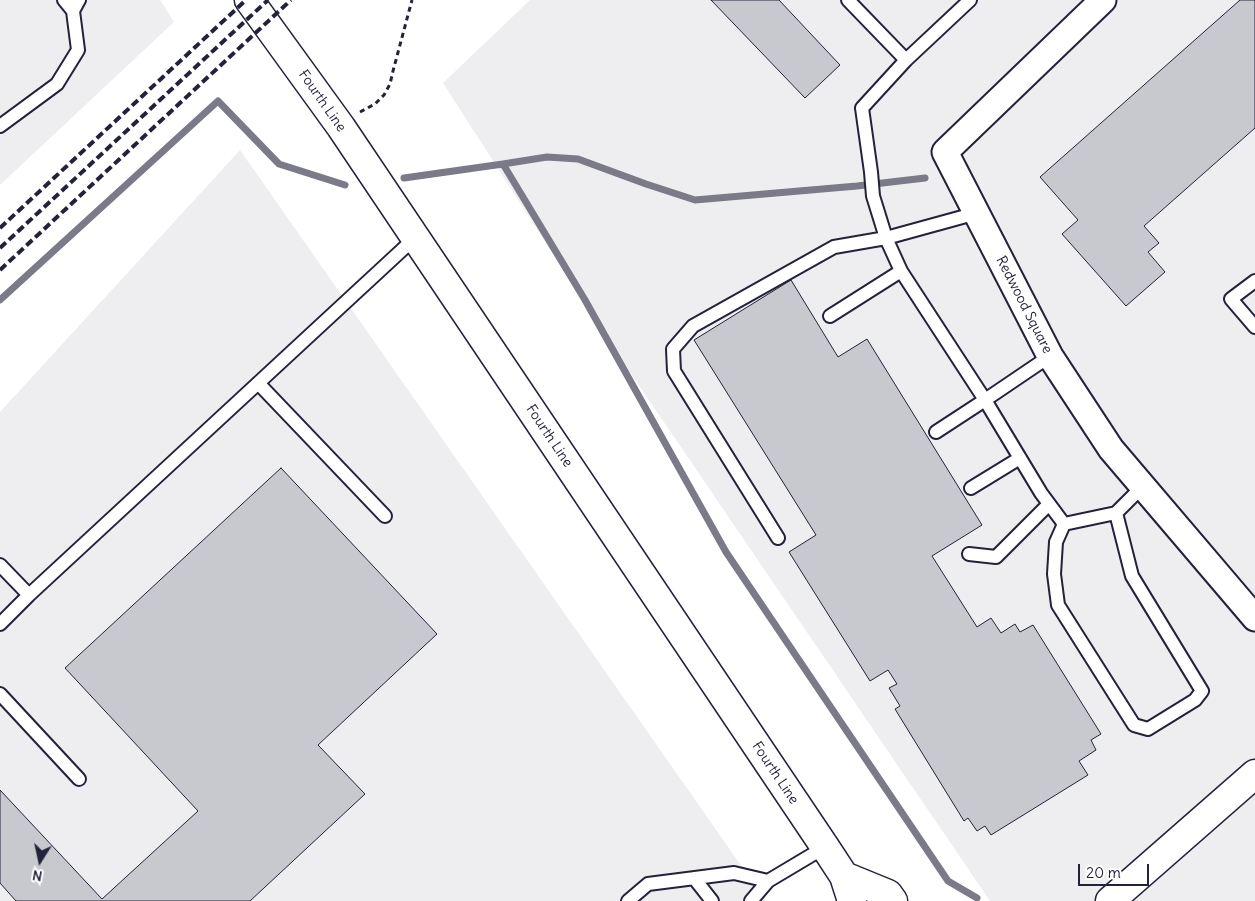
<!DOCTYPE html>
<html>
<head>
<meta charset="utf-8">
<style>
  body { margin:0 }
  #map { position:relative; width:1255px; height:901px; overflow:hidden; background:#fff; font-family:Delius,sans-serif }
  canvas { display:block }
  .north { position:absolute; left:15px; top:836px; width:50px; height:50px; -webkit-text-stroke:4px #fff; paint-order:stroke; rotate:190deg; font-size:14px; font-weight:700; line-height:20px; text-align:center; color:#22223b }
  .north::after { content:''; display:block; margin:auto; width:18px; height:22px; background:#22223b; clip-path:polygon(50% 0,100% 100%,50% 72%,0 100%) }
  .scale { position:absolute; left:1078px; top:864px; width:71px; height:22px; box-sizing:border-box; border:2px solid #22223b; border-top:0; padding-left:6px; font-size:15px; line-height:18px; white-space:nowrap; color:#22223b; -webkit-text-stroke:4px #fff; paint-order:stroke }
</style>
</head>
<body>
<div id="map">
<canvas width="1255" height="901"></canvas>
<div class="north">N</div>
<div class="scale">20 m</div>
</div>
<script>
const context = document.querySelector('canvas').getContext('2d');
context.lineJoin = 'round';
function paint(path, color) { context.fillStyle = color; context.fill(path, 'evenodd'); }
const toPath = rows => new Path2D(rows.map(r => 'M' + r).join(''));
function stroke(path, color, width, dash) { context.strokeStyle = color; context.lineWidth = width; context.lineCap = dash ? 'butt' : 'round'; context.setLineDash(dash || []); context.stroke(path); }
function write(font, color, halo, rows, align = 'center') {
  context.font = font + ' Delius,sans-serif'; context.lineWidth = 4; context.setLineDash([]); context.textBaseline = 'middle'; context.strokeStyle = halo; context.fillStyle = color; for (const [text, x, y, turn = 0] of rows) {
    context.save(); context.translate(x, y); context.rotate((+turn || 0) * Math.PI / 180); context.textAlign = isNaN(turn) ? turn : align; if (halo) context.strokeText(text, 0, 0); context.fillText(text, 0, 0); context.restore();
  }
}
paint(toPath([
  [0,0,160,0,174,22,0,185],
  [530,0,1255,0,1255,901,990,901,610,343,443,83],
  [240,150,766,901,0,901,0,412]
]), '#eeeef1');
stroke(toPath([
  [503,164,547,157,578,159,646,184,695,200,857,186,925,178],
  [404,178,503,164,585,300,726,552,948,881,977,898],
  [0,300,218,101,279,164,345,185]
]), '#7a7a88', 7);
const building = toPath([
  [711,0,779,0,840,65,805,98,711,0],
  [1240,0,1255,0,1255,128,1144,226,1159,243,1148,252,1165,272,1126,306,1062,234,1078,220,1040,177,1240,0],
  [791,280,838,357,867,339,982,525,932,556,977,627,991,618,1001,633,1015,624,1020,632,1033,625,1101,734,1091,740,1096,750,1079,761,1088,775,991,835,985,826,977,831,968,818,964,821,895,709,900,706,889,688,897,684,888,670,870,681,789,552,816,535,694,340,791,280],
  [281,468,437,634,318,745,365,794,250,901,16,901,0,883,0,790,102,899,198,811,65,668,281,468]
]);
paint(building, '#c8c8cf');
stroke(building, '#22223b', 1);
const lane = toPath([
  [64,0,73,11],
  [848,0,906,60,970,0],
  [906,60,862,108,871,172,873,196,886,238,901,271,985,400,936,432],
  [0,126,57,84,78,50,73,11,79,0],
  [1255,281,1231,299,1255,327],
  [830,316,901,271],
  [1050,356,985,400,1041,493,1064,524],
  [258,383,385,516],
  [971,488,1020,458],
  [1116,513,1132,576,1202,691,1195,700,1148,729,1134,725,1058,605,1054,574,1056,542,1064,524,1116,513,1143,486],
  [778,538,674,371,673,349,693,326,834,247,886,238,977,213],
  [969,554,996,557,1049,504],
  [0,565,29,595,416,237],
  [0,624,29,595],
  [0,694,79,779],
  [694,878,712,901],
  [628,901,648,884,734,873,768,881],
  [751,901,768,881,825,847]
]);
const street = toPath([
  [1103,0,945,152,1050,356,1111,449,1255,618]
]);
const secondary = toPath([
  [249,0,341,127,825,847,844,876,852,901],
  [844,876,888,894,893,901],
  [1110,901,1255,774]
]);
stroke(lane, '#22223b', 16);
stroke(street, '#22223b', 29);
stroke(secondary, '#22223b', 31);
stroke(toPath([
  [360,112,375,104,384,95,390,84,393,71,412,0]
]), '#22223b', 3, [5, 4]);
stroke(lane, '#fff', 12);
stroke(street, '#fff', 25);
stroke(secondary, '#fff', 28);
stroke(toPath([
  [0,228,246,0],
  [0,248,268,0],
  [0,270,291,0]
]), '#22223b', 4, [8, 4]);
write('14px', '#22223b', '#fff', [
  ["Fourth Line",322,101,55],
  ["Redwood Square",1024,305,63],
  ["Fourth Line",549,436,56],
  ["Fourth Line",775,773,56]
]);
</script>
</body>
</html>
